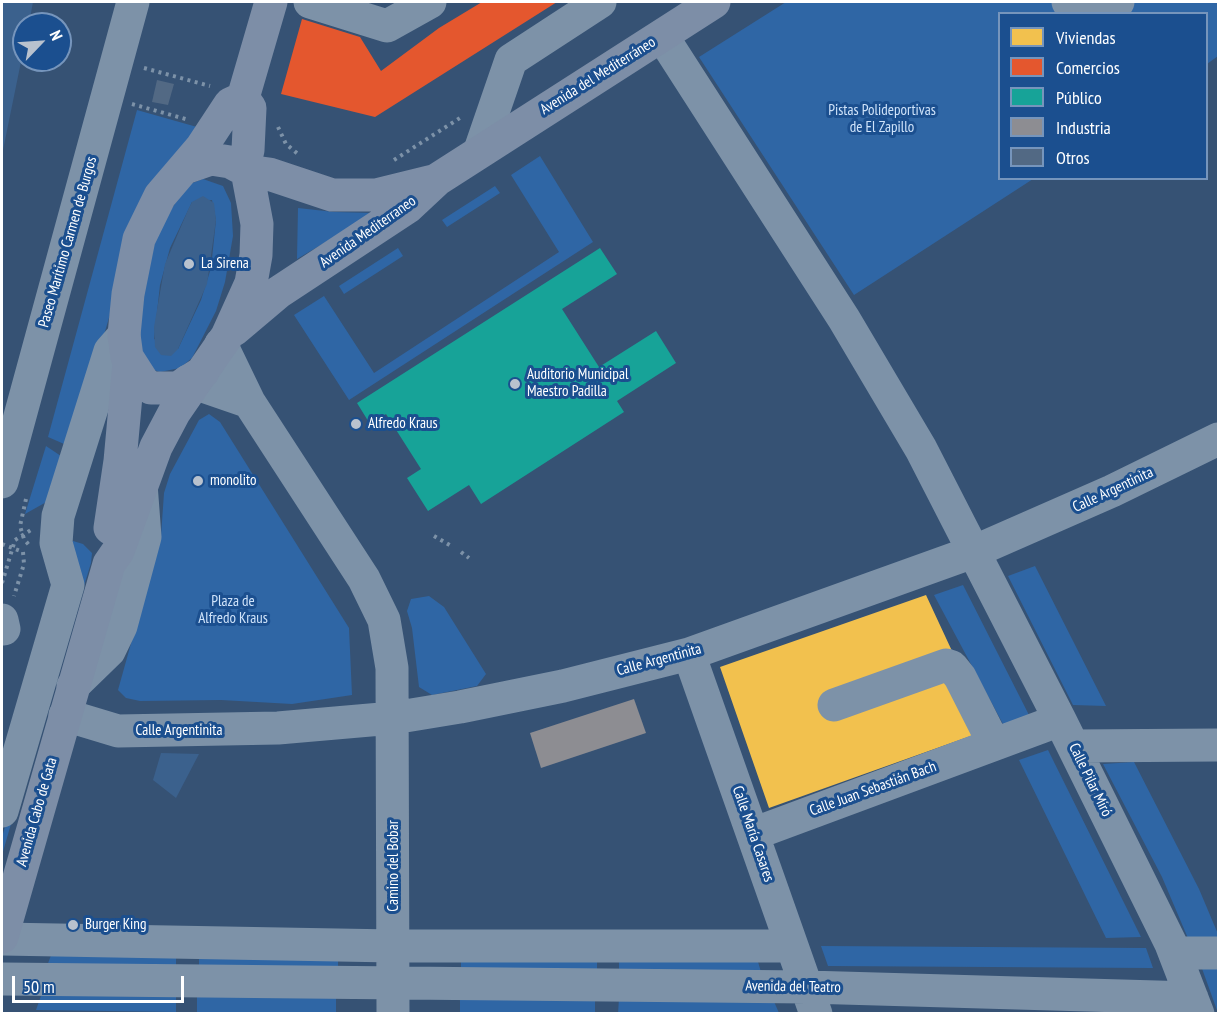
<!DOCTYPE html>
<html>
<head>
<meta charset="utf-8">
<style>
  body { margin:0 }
  #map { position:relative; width:1220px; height:1015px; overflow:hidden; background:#365274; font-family:"PT Sans Narrow",sans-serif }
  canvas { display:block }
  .frame { position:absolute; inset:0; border:3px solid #fff; pointer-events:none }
  .legend { position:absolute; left:998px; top:12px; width:210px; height:168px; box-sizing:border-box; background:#1b4f8f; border:2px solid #7695bc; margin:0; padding:8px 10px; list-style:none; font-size:18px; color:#fff }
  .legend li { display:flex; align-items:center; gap:12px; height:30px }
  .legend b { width:30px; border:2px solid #7695bc }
  .north { position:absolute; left:12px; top:12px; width:60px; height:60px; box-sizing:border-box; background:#1b4f8f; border:2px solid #7695bc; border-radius:50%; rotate:65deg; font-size:16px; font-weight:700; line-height:24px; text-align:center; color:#fff }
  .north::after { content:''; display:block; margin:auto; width:21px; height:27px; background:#b9c2ce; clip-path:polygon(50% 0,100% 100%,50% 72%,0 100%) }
  .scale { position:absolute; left:12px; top:976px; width:172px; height:27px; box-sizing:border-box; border:3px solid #fff; border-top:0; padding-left:8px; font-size:18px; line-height:21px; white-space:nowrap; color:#fff; -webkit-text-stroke:4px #1b4f8f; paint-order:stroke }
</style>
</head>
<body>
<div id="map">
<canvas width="1220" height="1015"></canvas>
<div class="frame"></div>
<ul class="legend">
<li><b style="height:16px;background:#f2c14e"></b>Viviendas</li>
<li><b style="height:16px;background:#e4572e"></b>Comercios</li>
<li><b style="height:16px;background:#17a398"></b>Público</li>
<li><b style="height:16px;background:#8d8d92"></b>Industria</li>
<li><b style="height:16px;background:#526984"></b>Otros</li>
</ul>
<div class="north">N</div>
<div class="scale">50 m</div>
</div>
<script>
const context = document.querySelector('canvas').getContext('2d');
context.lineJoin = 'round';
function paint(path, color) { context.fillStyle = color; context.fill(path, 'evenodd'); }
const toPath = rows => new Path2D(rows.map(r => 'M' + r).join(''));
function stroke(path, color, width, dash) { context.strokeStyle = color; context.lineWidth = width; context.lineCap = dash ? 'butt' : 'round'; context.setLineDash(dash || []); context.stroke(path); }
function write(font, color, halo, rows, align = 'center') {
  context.font = font + ' "PT Sans Narrow",sans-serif'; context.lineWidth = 6; context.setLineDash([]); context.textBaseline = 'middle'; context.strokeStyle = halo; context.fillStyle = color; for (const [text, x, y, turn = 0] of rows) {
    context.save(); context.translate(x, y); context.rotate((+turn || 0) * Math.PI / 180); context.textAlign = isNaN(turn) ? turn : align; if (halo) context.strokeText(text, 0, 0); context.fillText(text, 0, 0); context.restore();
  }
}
paint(toPath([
  [786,2,1218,2,1218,56,1207,64,1206,14,1000,14,1000,178,1033,179,854,295,699,57],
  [137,110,197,127,111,311,71,447,48,437],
  [540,156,593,242,349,400,294,315,324,296,374,373,559,252,511,175],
  [203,179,223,186,231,203,233,236,225,282,216,311,192,358,180,368,160,372,154,370,138,346,148,261,161,225,187,185],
  [212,200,216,220,211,268,201,300,178,349,154,339,160,285,170,248,192,202],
  [495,186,500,193,447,227,442,220],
  [298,208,334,212,375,213,297,259],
  [398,248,403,256,344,294,339,286],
  [209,414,220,422,349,628,352,695,292,704,221,700,140,701,126,698,118,690,161,536,164,493,170,474,199,420],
  [46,446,67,460,57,496,25,514],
  [73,541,83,544,92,553,91,563,83,589,79,589,2,855,2,837,70,606,68,544],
  [1035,566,1106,706,1073,705,1008,576],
  [963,585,1029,715,1004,726,934,595],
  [429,596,444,607,486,674,477,686,432,695,419,687,412,628,407,611,411,599],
  [1048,750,1141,937,1106,938,1019,760],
  [1134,762,1199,889,1218,934,1218,945,1190,943,1162,877,1103,764],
  [821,946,1146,948,1153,968,828,966],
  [53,950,176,953,176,970,47,966],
  [199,952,338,952,338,972,199,971],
  [461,954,597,954,597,971,461,971],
  [619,954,756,955,761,972,619,972],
  [1200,963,1218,963,1218,1013],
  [42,993,176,996,176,1012,36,1010],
  [460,994,595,997,595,1013,460,1014],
  [197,995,336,997,336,1013,197,1012],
  [772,997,779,1013,618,1014,619,998]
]), '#2f66a5');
paint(toPath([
  [2,2,33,2,29,24,24,24,24,47,2,155],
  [203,196,214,203,216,220,207,284,178,349,171,356,161,355,155,347,154,327,165,264,188,210,192,202],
  [161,753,199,754,176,798,153,780]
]), '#3b618d');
paint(toPath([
  [926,595,952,651,949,673,982,732,769,808,720,667]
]), '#f2c14e');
paint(toPath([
  [482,2,557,2,375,117,281,94,302,19,360,37,381,71,439,28]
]), '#e4572e');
paint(toPath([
  [600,248,617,274,562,309,599,367,656,331,676,363,617,401,624,412,481,504,469,485,428,511,407,478,421,469,386,414,370,424,357,403]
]), '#17a398');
paint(toPath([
  [634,699,646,733,541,768,530,733]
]), '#8d8d92');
paint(toPath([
  [157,80,174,84,168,105,152,102]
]), '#526984');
stroke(toPath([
  [144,68,210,86],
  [132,104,189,120],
  [278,127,286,144,298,154],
  [394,160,463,116],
  [26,499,20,526,24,539,29,545],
  [434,536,453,547],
  [2,544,23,552,24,564,14,596],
  [461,552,469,558],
  [2,583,15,540,31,530]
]), '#7d92a8', 4, [3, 4.5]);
stroke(toPath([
  [310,2,387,26,430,2],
  [1068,2,1076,14],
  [1100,14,1118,2],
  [662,36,844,319,921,449,1060,720,1171,944,1198,1014],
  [480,150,511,60,600,2],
  [221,344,249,402,364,579,384,620,392,668,393,1014],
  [188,381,249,402],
  [2,482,133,2],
  [2,620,4,629],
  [689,654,816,1014],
  [73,686,109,651,121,626,145,537,141,484],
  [834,705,946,665,952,667,960,677,994,744],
  [65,715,118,731,278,728,393,718,460,707,563,686,689,654,973,552,1112,491,1218,439],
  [1073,746,1218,745],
  [2,811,68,585,56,543,58,516,110,351,124,335],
  [753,834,1060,720],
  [2,939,394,946,792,946],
  [1175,953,1218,953],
  [2,979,807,987,1192,998]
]), '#7d92a8', 33);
stroke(toPath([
  [244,167,248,150,250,108,243,98,271,2],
  [247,171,269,174,332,195,376,195,433,181],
  [234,330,279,292,408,207,438,179,714,2],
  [203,372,178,388,151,388,143,382,127,357,124,335,128,294,139,239,160,196,201,148,230,104,243,98],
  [110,528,120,461,129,363],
  [2,937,109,564,118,551,156,447,174,413,227,336,251,283,256,255,257,224,247,171,230,162,211,159,185,168]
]), '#7d8ea7', 33);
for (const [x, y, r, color] of [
  [189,264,6,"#b9c2ce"],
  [515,384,6,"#b9c2ce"],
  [356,424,6,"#b9c2ce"],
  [198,481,6,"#b9c2ce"],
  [73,925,6,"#b9c2ce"]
]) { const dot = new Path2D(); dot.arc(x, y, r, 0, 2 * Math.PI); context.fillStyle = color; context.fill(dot); stroke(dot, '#1b4f8f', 2); }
write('15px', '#fff', '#1b4f8f', [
  ["Avenida del Mediterráneo",598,76,-32],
  ["Avenida Mediterraneo",368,232,-35],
  ["Paseo Marítimo Carmen de Burgos",68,242,-74],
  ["Calle Argentinita",1113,490,-25],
  ["Calle Argentinita",659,660,-15],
  ["Calle Argentinita",179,731],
  ["Calle Pilar Miró",1090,780,64],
  ["Calle Juan Sebastián Bach",873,789,-20],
  ["Avenida Cabo de Gata",37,812,-74],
  ["Calle María Casares",753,834,71],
  ["Camino del Bobar",394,866,-90],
  ["Avenida del Teatro",793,987,1]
]);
write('15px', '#cfe3fa', '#1b4f8f', [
  ["Pistas Polideportivas",882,111],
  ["de El Zapillo",882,128],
  ["Plaza de",233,602],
  ["Alfredo Kraus",233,619]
]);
write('15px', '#fff', '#1b4f8f', [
  ["La Sirena",201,264],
  ["Auditorio Municipal",527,375],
  ["Maestro Padilla",527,392],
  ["Alfredo Kraus",368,424],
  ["monolito",210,481],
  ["Burger King",85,925]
], 'left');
</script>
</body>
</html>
